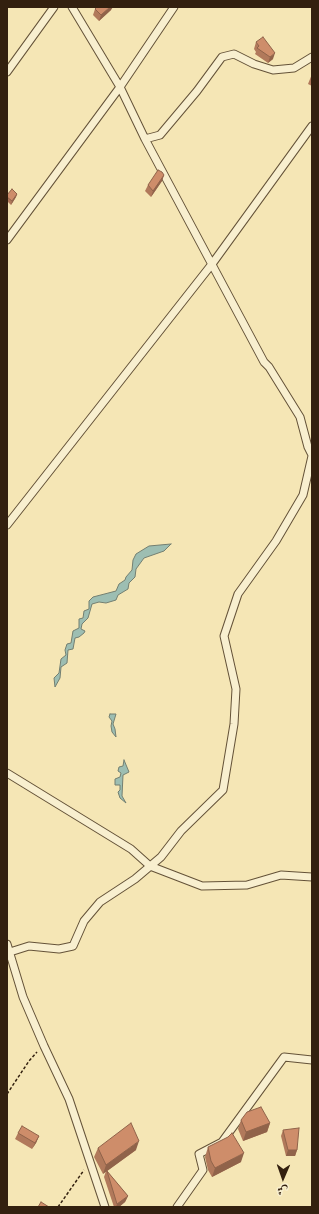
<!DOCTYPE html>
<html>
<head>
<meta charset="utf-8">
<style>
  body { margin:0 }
  #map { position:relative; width:319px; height:1214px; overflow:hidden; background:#f5e6b5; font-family:Alegreya,Amiri,serif }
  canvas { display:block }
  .frame { position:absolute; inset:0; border:8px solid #33200f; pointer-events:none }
  .north { position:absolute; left:263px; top:1158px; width:40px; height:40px; -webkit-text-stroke:3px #f8efcf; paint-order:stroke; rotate:182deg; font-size:11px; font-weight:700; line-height:16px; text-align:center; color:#33200f }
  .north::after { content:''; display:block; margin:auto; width:14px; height:18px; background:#33200f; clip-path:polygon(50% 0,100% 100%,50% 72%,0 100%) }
</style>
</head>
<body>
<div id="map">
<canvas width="319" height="1214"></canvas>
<div class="frame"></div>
<div class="north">ش</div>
</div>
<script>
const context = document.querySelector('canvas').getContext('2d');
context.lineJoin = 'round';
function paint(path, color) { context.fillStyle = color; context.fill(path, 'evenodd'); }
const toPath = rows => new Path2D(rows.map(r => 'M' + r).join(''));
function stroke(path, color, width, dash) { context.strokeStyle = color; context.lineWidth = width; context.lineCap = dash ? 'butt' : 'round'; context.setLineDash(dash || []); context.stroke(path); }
const water = toPath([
  [171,544,164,551,144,558,136,569,135,577,129,583,128,589,118,595,116,600,106,603,99,602,92,604,88,618,82,624,81,629,85,631,84,633,79,637,75,638,73,649,68,650,67,663,61,667,60,678,55,687,54,678,59,673,61,659,66,655,65,650,67,644,71,643,73,631,79,628,79,619,83,618,84,611,89,609,89,601,93,597,116,591,119,584,125,580,126,577,132,570,133,560,136,554,149,546,171,544],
  [110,714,116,714,113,724,115,729,116,737,112,732,111,726,112,721,109,717,110,714],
  [124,760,129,772,123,775,122,796,126,803,120,798,118,792,120,790,120,785,115,785,115,779,120,777,121,773,118,771,119,767,123,766,124,760]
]);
paint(water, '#9dbeb2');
stroke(water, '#737f71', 1);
const street = toPath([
  [72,7,120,87,145,139,264,362,269,367,300,417,308,447,312,455],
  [7,72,54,7],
  [145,139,160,135,197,91,222,57,234,54,254,64,273,70,294,68,312,57],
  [7,240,120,87,174,7],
  [7,525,212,264,312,126],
  [7,773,131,849,150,866,202,886,247,885,281,875,312,877],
  [7,944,23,997,44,1046,69,1099,105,1207],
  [7,955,10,952,29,946,59,949,73,946,84,921,100,902,135,879,161,857,181,831,223,790,234,724,236,689,224,636,238,594,276,541,303,495,312,456],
  [177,1207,203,1170,199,1154,222,1142,284,1057,312,1060]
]);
stroke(street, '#645238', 9);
stroke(toPath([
  [7,1094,29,1061,37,1052],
  [58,1207,84,1170]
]), '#33200f', 1.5, [3, 2]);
stroke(street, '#f8efcf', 7);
paint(toPath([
  [95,9,111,10,99,21,93,15],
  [256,42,273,59,268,63,255,54,256,52,254,49],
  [312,74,312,86,308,84],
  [164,175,162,181,151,197,145,191,148,185],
  [17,194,16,197,11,205,7,201,7,195],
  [312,1110,312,1117,311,1114],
  [241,1120,270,1123,267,1132,243,1141,238,1129],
  [283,1130,297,1150,295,1156,286,1156,281,1136],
  [18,1133,39,1136,36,1143,32,1149,15,1139],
  [208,1147,241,1162,212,1177,208,1170,205,1157],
  [98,1148,136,1150,107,1171,128,1196,125,1202,119,1207,114,1207,104,1177,106,1171,103,1174,94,1157]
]), '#b1795b');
paint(toPath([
  [110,7,113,7,111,10,99,21,101,15],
  [275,53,273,59,268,63,270,57],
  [164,175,162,181,151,197,153,191],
  [17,194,16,197,11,205,12,201],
  [270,1123,267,1132,243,1141,246,1132],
  [39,1136,36,1143,32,1149,35,1143],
  [139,1141,136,1150,103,1174,106,1165],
  [288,1150,297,1150,295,1156,286,1156],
  [244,1153,241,1162,212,1177,215,1168],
  [128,1196,125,1202,119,1207,116,1207,117,1204]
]), '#90634a');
const building = toPath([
  [97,7,110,7,101,15,95,9,97,7],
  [263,37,275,53,270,57,257,48,259,46,256,42,263,37],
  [158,170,162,172,164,175,153,191,148,185,158,170],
  [12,189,17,194,12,201,7,197,7,195,12,189],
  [261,1107,270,1123,246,1132,241,1120,247,1112,261,1107],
  [131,1123,139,1141,106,1165,98,1148,131,1123],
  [22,1126,39,1136,35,1143,18,1133,22,1126],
  [299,1128,297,1150,288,1150,283,1130,299,1128],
  [232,1133,244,1153,215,1168,211,1161,208,1147,228,1137,232,1133],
  [107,1171,128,1196,117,1204,107,1171],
  [41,1202,49,1207,38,1207,41,1202]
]);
paint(building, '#ce8d6a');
stroke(building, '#90634a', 1);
</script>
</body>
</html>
